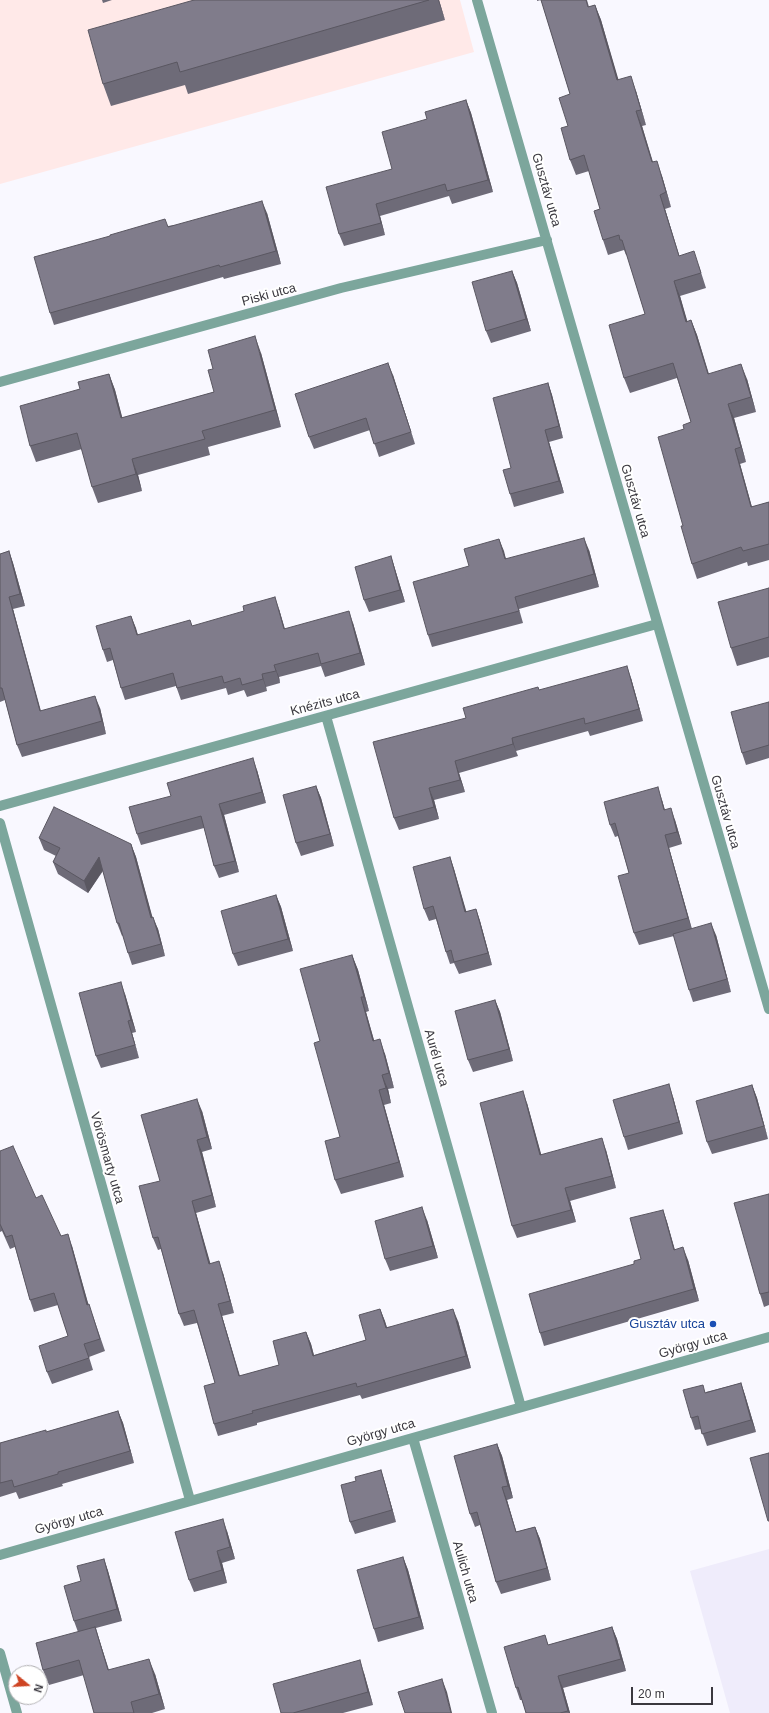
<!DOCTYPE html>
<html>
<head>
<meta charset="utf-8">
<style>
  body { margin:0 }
  #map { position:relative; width:769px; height:1713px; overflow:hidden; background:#f9f8ff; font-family:Helvetica,sans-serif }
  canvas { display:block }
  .north { position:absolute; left:8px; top:1665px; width:40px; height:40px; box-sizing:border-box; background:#fff; border:1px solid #b0afb2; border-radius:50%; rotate:108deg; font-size:11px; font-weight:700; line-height:16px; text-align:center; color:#3a383f }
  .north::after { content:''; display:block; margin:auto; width:14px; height:18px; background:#ce4423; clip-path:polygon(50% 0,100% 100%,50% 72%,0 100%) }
  .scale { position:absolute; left:631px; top:1687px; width:82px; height:18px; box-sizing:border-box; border:2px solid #3a383f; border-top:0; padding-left:5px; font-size:12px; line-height:14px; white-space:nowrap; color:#3a383f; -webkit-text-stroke:3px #fff; paint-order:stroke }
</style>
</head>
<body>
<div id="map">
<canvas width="769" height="1713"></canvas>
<div class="north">N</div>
<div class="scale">20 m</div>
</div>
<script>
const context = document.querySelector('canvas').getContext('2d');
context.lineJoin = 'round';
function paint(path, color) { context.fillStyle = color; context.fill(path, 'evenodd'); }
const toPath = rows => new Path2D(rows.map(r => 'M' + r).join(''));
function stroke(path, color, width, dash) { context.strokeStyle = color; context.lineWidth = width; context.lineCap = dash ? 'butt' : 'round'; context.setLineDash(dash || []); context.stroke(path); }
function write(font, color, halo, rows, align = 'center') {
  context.font = font + ' Helvetica,sans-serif'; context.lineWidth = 4; context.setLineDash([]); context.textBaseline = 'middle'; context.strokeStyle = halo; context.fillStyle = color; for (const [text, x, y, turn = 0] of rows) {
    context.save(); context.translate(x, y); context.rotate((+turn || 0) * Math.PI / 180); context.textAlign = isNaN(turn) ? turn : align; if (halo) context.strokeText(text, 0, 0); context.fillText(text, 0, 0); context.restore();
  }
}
paint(toPath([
  [769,1549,769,1713,730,1713,690,1571]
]), '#efecfb');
paint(toPath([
  [0,0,460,0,474,52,0,184]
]), '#ffe9e8');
stroke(toPath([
  [477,0,769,1009],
  [0,382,341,288,547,240],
  [326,716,521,1407],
  [0,806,657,624],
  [0,823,190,1500],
  [413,1438,492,1713],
  [0,1555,769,1337],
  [0,1653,17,1713]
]), '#7ca69c', 10);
paint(toPath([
  [102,0,112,0,103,3],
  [194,0,439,0,445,20,188,94,185,85,111,106,103,84],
  [537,0,587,0,589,7,595,5,601,20,618,80,636,91,646,125,642,126,653,162,662,176,671,207,665,209,679,256,699,266,706,288,680,296,687,322,691,320,697,335,709,374,747,379,756,412,734,418,746,462,740,464,752,507,769,502,769,560,748,566,747,562,697,579,692,564,683,526,684,429,691,422,677,378,630,393,624,378,645,314,627,255,626,255,624,250,608,255,603,240,600,209,589,171,576,175,570,160,568,126,570,94,541,0,537,1],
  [466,100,471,113,493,192,452,204,449,196,380,216,385,235,344,246,339,234,392,169,427,119],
  [267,213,281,264,224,279,223,277,54,325,50,313,168,226],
  [512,271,517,283,531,331,491,343,486,331],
  [261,353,281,427,208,447,210,455,138,475,142,491,98,503,92,487,82,449,36,462,30,446,80,389,109,374,115,390,122,418,214,392],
  [393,375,415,444,379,457,370,430,314,449,309,437],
  [548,383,552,395,563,438,549,442,564,493,514,507,510,494,511,468],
  [499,539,506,559,589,550,599,587,519,609,523,623,432,647,428,635,469,566],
  [9,551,13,563,25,606,13,609,41,711,100,708,106,734,22,757,17,745,5,700,0,702,0,554],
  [391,556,395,569,405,602,369,612,364,600],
  [769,588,769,657,737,666,731,648],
  [279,609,285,629,353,623,365,665,325,677,321,666,279,677,280,683,266,687,267,691,247,697,244,690,228,695,226,688,181,700,176,686,125,700,121,688,113,660,107,662,103,650,131,616,138,635,193,626],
  [631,678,643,721,590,736,588,731,516,751,518,756,459,773,465,792,434,800,439,819,399,830,394,818,466,718,539,690],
  [769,702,769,758,746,765,742,753],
  [257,770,266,803,224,815,239,872,219,878,214,866,204,828,141,845,137,834],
  [316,786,321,798,334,846,301,856,296,843],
  [662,800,665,810,675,820,682,844,669,848,692,929,716,935,731,992,693,1002,689,990,674,936,639,945,634,933,629,873,618,836,615,837,610,825],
  [39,838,131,844,136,857,152,917,158,929,165,956,132,965,128,953,123,935,122,936,117,923,103,871,88,893,58,874,53,862,56,856,44,850],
  [450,857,454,869,466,912,476,909,480,921,492,965,459,974,454,963,450,964,446,952,436,919,429,921,424,909],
  [276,895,281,907,293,951,238,966,233,954],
  [352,955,358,970,369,1011,366,1012,374,1040,385,1054,394,1088,388,1089,391,1103,384,1105,404,1177,341,1194,335,1180,340,1137,320,1041],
  [125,994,136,1032,132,1033,139,1058,101,1068,96,1056],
  [495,1000,500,1012,513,1061,473,1072,468,1060],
  [752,1085,757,1098,768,1139,712,1154,707,1142],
  [673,1097,683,1134,628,1150,624,1137],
  [527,1103,541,1155,606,1150,616,1188,570,1201,576,1222,517,1238,512,1226],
  [202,1111,212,1149,202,1152,216,1207,196,1213,210,1264,223,1273,234,1313,222,1316,240,1376,279,1365,306,1332,311,1344,314,1355,366,1340,380,1309,387,1327,458,1321,471,1368,362,1399,360,1395,257,1423,257,1425,218,1436,214,1424,215,1383,197,1323,184,1326,179,1314,161,1249,158,1250,153,1238,160,1181],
  [0,1151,36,1198,61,1236,72,1246,88,1304,93,1316,105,1351,89,1357,93,1370,52,1384,47,1372,68,1336,58,1305,34,1312,30,1300,15,1247,10,1249,2,1231,0,1232],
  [769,1194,769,1305,764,1307,760,1294],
  [663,1210,667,1222,675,1250,688,1260,699,1301,544,1346,540,1333,641,1259],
  [427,1220,438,1258,390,1271,385,1259],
  [741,1383,745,1395,756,1432,707,1446,701,1429,695,1430,691,1418,706,1392],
  [118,1411,123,1423,134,1463,62,1484,63,1486,19,1499,16,1492,0,1497,0,1443,46,1432],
  [497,1444,502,1456,513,1498,507,1500,516,1532,535,1527,540,1539,551,1580,501,1594,496,1582,480,1525,475,1527,470,1514],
  [381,1470,385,1483,396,1522,355,1534,350,1522,356,1481],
  [227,1531,235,1559,222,1563,227,1583,194,1592,189,1580],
  [403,1557,408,1570,424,1629,378,1642,374,1629],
  [104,1559,108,1571,122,1621,96,1628,100,1642,109,1670,155,1674,165,1709,152,1713,94,1713,84,1675,49,1685,43,1670,78,1632,74,1621,81,1581],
  [612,1627,617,1639,626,1671,563,1688,570,1713,526,1713,522,1700,520,1700,516,1688,545,1635,548,1645],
  [364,1673,373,1705,343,1713,281,1713]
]), '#6e6b78');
paint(toPath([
  [438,0,439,0,445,20],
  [595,5,601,20,623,95,617,80],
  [631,76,636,91,646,125,641,110],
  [466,100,471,113,493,192,488,180],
  [636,111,642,126,657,177,652,162],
  [657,161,662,176,671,207,666,192],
  [660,195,665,209,684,271,679,256],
  [262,201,267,213,281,264,276,251],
  [376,204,380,216,385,235,381,223],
  [512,271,517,283,531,331,526,319],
  [674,281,680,296,692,337,686,322],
  [691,320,697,335,713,389,708,374],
  [255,336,261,353,281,427,275,410],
  [388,363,393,375,415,444],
  [741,364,747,379,756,412,751,397],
  [109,374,115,390,127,435,121,418],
  [548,383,552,395,563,438,559,426],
  [728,404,734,418,746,462,741,447],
  [545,430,549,442,564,493,559,481],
  [735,449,740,464,756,522,751,507],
  [132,459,138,475,142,491,136,474],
  [584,538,589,550,599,587,594,574],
  [499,539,504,551,509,572,505,559],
  [9,551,13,563,25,606,20,594],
  [391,556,395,569,405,602,400,590],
  [9,597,13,609,44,724,40,711],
  [275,597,279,609,288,641,284,629],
  [349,611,353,623,365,665,360,653],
  [131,616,136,628,141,647,137,635],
  [274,665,279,677,280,683],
  [627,666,631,678,643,721,639,709],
  [262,674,266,687,267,691,263,679],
  [95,696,100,708,106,734,102,721],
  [512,738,516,751,518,756,513,744],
  [253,758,257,770,266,803,262,792],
  [455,761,459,773,465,792,460,780],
  [316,786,321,798,334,846,330,834],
  [658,787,662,800,668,822,664,810],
  [429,788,434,800,439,819,434,807],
  [219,804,224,815,239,872,235,861],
  [671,808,675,820,682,844,677,832],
  [665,835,669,848,692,930,688,918],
  [131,844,136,857,156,930,151,918],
  [99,857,103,870,88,893,84,881],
  [450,857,454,869,470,924,465,912],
  [276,895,281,907,293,951,288,939],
  [476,909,480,921,492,965,488,953],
  [153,917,158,929,165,956,161,944],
  [711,923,716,935,731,992,727,979],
  [352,955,358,970,369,1011,364,997],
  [121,982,125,994,136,1032,131,1020],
  [361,997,366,1012,378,1055,373,1041],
  [495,1000,500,1012,513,1061,509,1049],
  [128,1021,132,1033,139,1058,135,1045],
  [380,1039,385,1054,394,1088,389,1073],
  [382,1075,388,1089,391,1103,386,1088],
  [669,1084,673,1097,683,1134,679,1122],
  [752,1085,757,1098,768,1139,764,1126],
  [379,1090,384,1105,404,1177,399,1162],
  [523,1091,527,1103,545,1168,540,1155],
  [197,1099,202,1111,212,1149,207,1137],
  [602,1138,606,1150,616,1188,612,1176],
  [197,1140,202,1152,216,1207,212,1195],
  [565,1188,570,1201,576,1222,571,1210],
  [192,1201,196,1213,214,1276,209,1264],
  [422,1207,427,1220,438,1258,433,1246],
  [663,1210,667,1222,678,1262,674,1250],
  [68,1234,72,1246,92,1317,87,1305],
  [683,1247,688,1260,699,1301,694,1289],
  [219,1261,223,1273,234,1313,230,1301],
  [218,1304,222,1316,243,1388,239,1376],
  [380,1309,385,1321,390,1340,386,1328],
  [453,1309,458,1321,471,1368,466,1356],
  [306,1332,311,1344,317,1368,313,1356],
  [741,1383,745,1395,756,1432,751,1420],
  [118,1411,123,1423,134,1463,130,1451],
  [497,1444,502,1456,513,1498,508,1486],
  [381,1470,385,1483,396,1522,392,1510],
  [502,1487,507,1500,520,1544,516,1532],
  [223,1519,227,1531,235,1559,230,1547],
  [535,1527,540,1539,551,1580,547,1568],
  [217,1551,222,1563,227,1583,222,1570],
  [403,1557,408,1570,424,1629,419,1617],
  [104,1559,108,1571,122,1621,117,1609],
  [95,1627,100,1642,113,1685,108,1670],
  [612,1627,617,1639,626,1671,621,1659],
  [149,1659,155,1674,165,1709,159,1694],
  [360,1660,364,1673,373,1705,368,1692],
  [558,1676,563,1688,570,1713,569,1713,568,1711],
  [442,1679,447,1692,452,1713,451,1713]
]), '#5a5761');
const building = toPath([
  [194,0,429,0,180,72,177,62,103,84,88,30,194,0],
  [541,0,586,0,588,7,595,5,617,80,631,76,641,110,636,111,652,162,657,161,666,192,660,195,679,256,694,251,701,273,674,281,686,322,691,320,708,374,741,364,751,397,728,404,741,447,735,449,751,507,769,502,769,544,743,551,741,547,692,564,681,526,683,526,658,437,684,429,683,425,691,422,673,363,624,378,609,325,645,314,622,240,620,240,619,235,603,240,594,211,600,209,584,155,570,160,561,128,568,126,559,98,570,94,541,0],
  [466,100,488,180,447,191,445,184,376,204,381,223,339,234,326,187,392,169,382,132,427,119,425,112,466,100],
  [262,201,276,251,220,267,219,265,50,313,34,257,110,236,110,235,165,219,168,227,262,201],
  [512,271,526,319,486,331,472,282,512,271],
  [255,336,275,410,202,431,205,439,132,459,136,474,92,487,77,433,30,446,20,406,80,389,78,382,109,374,121,418,214,392,208,370,213,369,208,350,255,336],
  [388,363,411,432,374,444,366,418,309,437,295,394,388,363],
  [548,383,559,426,545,430,559,481,510,494,503,470,511,468,493,398,548,383],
  [584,538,594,574,515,597,519,611,428,635,413,582,469,566,464,549,499,539,505,559,584,538],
  [9,551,20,594,9,597,40,711,95,696,102,721,17,745,2,688,0,688,0,554,9,551],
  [391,556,400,590,364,600,355,567,391,556],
  [769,588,769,637,731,648,718,602,769,588],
  [275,597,284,629,349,611,360,653,321,664,318,653,274,665,276,671,262,674,263,679,242,685,240,678,224,683,222,676,177,688,173,673,121,688,110,648,103,650,96,626,131,616,137,635,190,620,192,626,244,611,243,606,275,597],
  [627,666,639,709,585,724,584,718,512,738,513,744,455,761,460,780,429,788,434,807,394,818,373,742,466,718,463,708,538,687,539,690,627,666],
  [769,702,769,745,742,753,731,712,769,702],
  [253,758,262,792,219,804,235,861,214,866,201,816,137,834,129,807,171,796,167,783,253,758],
  [316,786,330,834,296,843,283,795,316,786],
  [658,787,664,810,671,808,677,832,665,835,688,918,634,933,618,876,629,873,615,823,610,825,604,802,658,787],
  [54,807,131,844,151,918,153,917,161,944,128,953,119,923,117,923,99,857,84,881,53,862,60,848,39,838,54,807],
  [450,857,465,912,476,909,488,953,454,962,451,950,446,952,433,906,424,909,413,867,450,857],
  [276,895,288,939,233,954,221,911,276,895],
  [711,923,727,979,689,990,673,934,711,923],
  [352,955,364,997,361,997,373,1041,380,1039,389,1073,382,1075,386,1088,379,1090,399,1162,335,1180,325,1141,340,1137,314,1043,320,1041,300,969,352,955],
  [121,982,131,1020,128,1021,135,1045,96,1056,79,993,121,982],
  [495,1000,509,1049,468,1060,455,1011,495,1000],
  [669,1084,679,1122,624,1137,613,1100,669,1084],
  [752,1085,764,1126,707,1142,696,1101,752,1085],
  [523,1091,540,1155,602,1138,612,1176,565,1188,571,1210,512,1226,480,1103,523,1091],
  [197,1099,207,1137,197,1140,212,1195,192,1201,209,1264,219,1261,230,1301,218,1304,239,1376,279,1365,273,1341,306,1332,313,1356,366,1340,359,1315,380,1309,386,1328,453,1309,466,1356,357,1387,356,1383,252,1411,253,1413,214,1424,204,1386,215,1383,194,1310,179,1314,158,1237,153,1238,139,1186,160,1181,141,1115,197,1099],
  [13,1146,36,1198,42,1195,61,1236,68,1234,87,1305,89,1304,100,1339,84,1344,89,1358,47,1372,39,1346,68,1336,54,1293,30,1300,12,1235,6,1237,0,1224,0,1151,13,1146],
  [769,1194,769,1292,760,1294,734,1203,769,1194],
  [422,1207,433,1246,385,1259,375,1221,422,1207],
  [663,1210,674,1250,683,1247,694,1289,540,1333,529,1294,634,1264,634,1261,641,1259,630,1218,663,1210],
  [741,1383,751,1420,702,1434,698,1416,691,1418,683,1390,703,1385,705,1393,741,1383],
  [118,1411,130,1451,58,1472,58,1474,14,1487,12,1480,0,1483,0,1443,46,1430,46,1432,118,1411],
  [497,1444,508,1486,502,1487,516,1532,535,1527,547,1568,496,1582,477,1512,470,1514,454,1456,497,1444],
  [769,1453,769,1521,768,1521,750,1458,769,1453],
  [381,1470,392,1510,350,1522,341,1485,356,1481,355,1477,381,1470],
  [223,1519,230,1547,217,1551,222,1570,189,1580,175,1532,223,1519],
  [403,1557,419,1617,374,1629,357,1570,403,1557],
  [104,1559,117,1609,74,1621,64,1586,81,1581,77,1566,104,1559],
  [95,1627,108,1670,149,1659,159,1694,131,1702,134,1713,94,1713,79,1660,43,1670,36,1643,95,1627],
  [612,1627,621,1659,558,1676,568,1711,560,1713,526,1713,518,1687,516,1688,504,1647,545,1635,548,1645,612,1627],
  [360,1660,368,1692,293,1713,281,1713,273,1684,360,1660],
  [442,1679,451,1713,405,1713,398,1692,442,1679]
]);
paint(building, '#807c8b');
stroke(building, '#5a5761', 1);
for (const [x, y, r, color] of [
  [713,1324,4,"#1a4fb4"]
]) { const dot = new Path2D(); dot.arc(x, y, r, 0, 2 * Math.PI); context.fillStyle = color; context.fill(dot); stroke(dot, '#fff', 1.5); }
write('13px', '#3a383f', '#fff', [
  ["Gusztáv utca",546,190,74],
  ["Piski utca",269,295,-15],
  ["Gusztáv utca",635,501,74],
  ["Knézits utca",325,703,-15],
  ["Gusztáv utca",725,812,74],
  ["Aurél utca",436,1058,74],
  ["Vörösmarty utca",107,1158,74],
  ["György utca",693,1345,-16],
  ["György utca",381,1433,-16],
  ["György utca",69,1521,-16],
  ["Aulich utca",465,1572,74]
]);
write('13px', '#164399', '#fff', [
  ["Gusztáv utca",705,1324]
], 'right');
</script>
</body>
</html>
